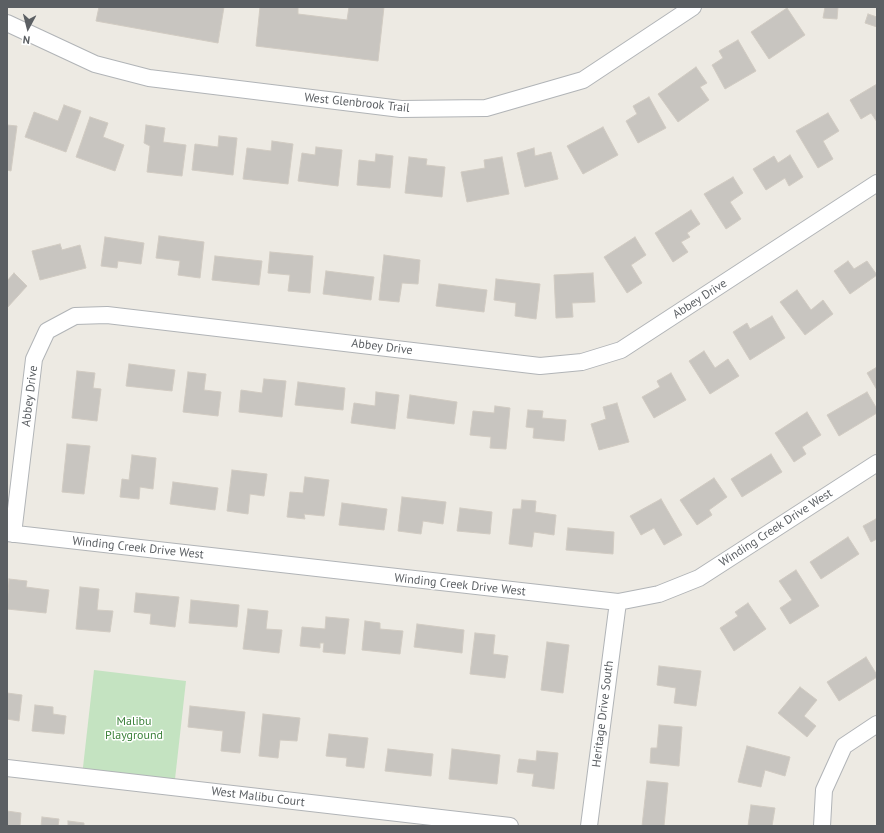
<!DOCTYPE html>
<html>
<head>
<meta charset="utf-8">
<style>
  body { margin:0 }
  #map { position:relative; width:884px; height:833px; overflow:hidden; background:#edeae3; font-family:"PT Sans",sans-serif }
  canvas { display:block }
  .frame { position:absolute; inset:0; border:8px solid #5b5f63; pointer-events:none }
  .north { position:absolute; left:8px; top:8px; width:40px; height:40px; -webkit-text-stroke:3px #fff; paint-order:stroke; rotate:187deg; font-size:11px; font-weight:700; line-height:16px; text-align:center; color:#5b5f63 }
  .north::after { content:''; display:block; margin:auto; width:14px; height:18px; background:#5b5f63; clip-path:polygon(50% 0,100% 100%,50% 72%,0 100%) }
</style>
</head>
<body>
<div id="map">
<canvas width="884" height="833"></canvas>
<div class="frame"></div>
<div class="north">N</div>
</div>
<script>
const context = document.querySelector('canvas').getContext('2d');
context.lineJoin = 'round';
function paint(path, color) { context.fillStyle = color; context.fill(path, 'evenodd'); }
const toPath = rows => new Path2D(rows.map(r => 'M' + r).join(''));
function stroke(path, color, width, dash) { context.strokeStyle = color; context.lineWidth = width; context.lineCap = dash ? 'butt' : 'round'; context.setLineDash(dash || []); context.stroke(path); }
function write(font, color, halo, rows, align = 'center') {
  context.font = font + ' "PT Sans",sans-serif'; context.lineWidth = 3; context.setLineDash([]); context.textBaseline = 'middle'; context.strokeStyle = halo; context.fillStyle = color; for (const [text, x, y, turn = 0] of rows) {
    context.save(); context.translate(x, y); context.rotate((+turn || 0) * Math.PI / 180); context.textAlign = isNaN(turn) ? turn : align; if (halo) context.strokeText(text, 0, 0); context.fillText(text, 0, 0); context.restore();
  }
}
paint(toPath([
  [94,670,186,681,174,788,82,776]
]), '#c4e3c1');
const building = toPath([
  [99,7,224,7,218,43,96,21,99,7],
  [260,7,298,7,298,14,347,20,349,7,384,7,378,61,256,46,260,7],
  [825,7,838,7,837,19,823,18,825,7],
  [787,8,805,35,769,59,751,32,787,8],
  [868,14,877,17,877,27,865,23,868,14],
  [738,40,756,71,725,89,712,65,723,58,719,51,738,40],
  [696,67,707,83,700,87,709,100,678,122,658,94,696,67],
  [877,84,877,122,871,113,861,119,850,100,877,84],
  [649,97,666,128,638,143,626,121,637,114,633,106,649,97],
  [64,105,81,111,66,152,25,137,34,112,58,121,64,105],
  [828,113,839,131,823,141,833,159,818,168,796,131,828,113],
  [90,117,108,123,103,137,124,145,115,171,76,157,90,117],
  [7,125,17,126,11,171,7,170,7,125],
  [146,125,165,128,163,142,186,145,182,176,147,172,150,146,144,143,146,125],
  [603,127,618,155,583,174,567,146,603,127],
  [219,136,237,138,233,175,192,170,195,144,218,147,219,136],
  [272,141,293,144,288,184,243,179,247,148,271,151,272,141],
  [316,147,342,150,338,186,298,181,302,153,315,155,316,147],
  [534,148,535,156,551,152,558,179,525,187,517,153,534,148],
  [376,154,393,156,390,188,357,185,359,160,375,162,376,154],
  [790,155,803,177,789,186,785,178,766,190,753,169,774,156,778,163,790,155],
  [409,157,427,159,426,165,445,167,442,197,405,193,409,157],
  [502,157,509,194,467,202,461,172,485,168,484,160,502,157],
  [733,177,743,193,730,202,741,219,726,229,704,194,733,177],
  [691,210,700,224,687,233,690,237,681,242,688,252,673,262,655,233,691,210],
  [159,236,204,242,200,278,178,275,180,261,156,258,159,236],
  [105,237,144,243,141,264,118,261,117,268,101,266,105,237],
  [635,237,646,255,631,265,642,283,627,293,604,257,635,237],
  [60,244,62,250,80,245,86,268,40,280,32,251,60,244],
  [270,252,313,256,310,293,288,291,290,275,268,273,270,252],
  [384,255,420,260,418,284,402,283,399,302,379,300,384,255],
  [215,256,262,261,259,285,212,280,215,256],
  [848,261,854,269,867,261,877,275,850,294,834,271,848,261],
  [326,271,374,277,371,300,323,294,326,271],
  [14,273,27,286,7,308,7,281,14,273],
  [593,273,595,302,572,303,573,317,556,318,554,275,593,273],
  [496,279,540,284,536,319,515,316,516,303,494,300,496,279],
  [439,284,487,290,484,312,436,306,439,284],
  [797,290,811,310,823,300,833,314,805,335,780,302,797,290],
  [772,316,785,338,750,360,733,332,747,323,750,329,772,316],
  [704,351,715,368,728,359,739,376,710,394,689,361,704,351],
  [129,364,175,370,172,391,126,386,129,364],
  [877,367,877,390,867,373,877,367],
  [77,371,95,373,93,388,101,389,97,421,72,418,77,371],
  [188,372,206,374,204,390,221,392,218,416,183,412,188,372],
  [671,373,686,400,654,418,642,397,660,387,657,381,671,373],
  [264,379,286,381,282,417,239,412,241,390,262,393,264,379],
  [298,382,345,388,343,410,295,405,298,382],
  [376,392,399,395,395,429,351,423,354,403,375,406,376,392],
  [867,392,877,409,877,413,839,436,827,415,867,392],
  [410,395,457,402,454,424,407,418,410,395],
  [617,403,629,442,599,450,591,424,606,419,603,407,617,403],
  [495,406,510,408,506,449,490,448,491,437,470,435,473,411,494,413,495,406],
  [528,410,543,411,542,418,566,420,564,441,533,438,534,428,526,427,528,410],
  [807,412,821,435,802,447,806,454,794,462,775,433,807,412],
  [67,444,90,446,84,494,62,492,67,444],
  [771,454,782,472,742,497,731,479,771,454],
  [132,455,156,458,153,489,140,487,139,499,120,497,122,479,129,480,132,455],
  [232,470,267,474,264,496,250,494,248,514,227,511,232,470],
  [305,477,329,480,324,516,304,514,305,519,287,517,290,492,303,493,305,477],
  [714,478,727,497,709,510,712,515,697,525,680,500,714,478],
  [173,482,218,488,215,510,170,504,173,482],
  [402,497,446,502,443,524,423,521,421,534,398,531,402,497],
  [661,499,682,535,664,545,654,528,641,535,630,516,661,499],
  [522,500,536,501,535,512,556,515,554,535,534,532,532,547,509,544,513,509,521,509,522,500],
  [342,503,387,509,384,530,339,525,342,503],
  [460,508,492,512,490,534,457,531,460,508],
  [876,519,877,521,877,539,871,542,863,526,876,519],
  [568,528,614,532,613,554,566,550,568,528],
  [848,537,859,554,821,579,810,562,848,537],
  [796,570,819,606,790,624,780,608,792,600,779,581,796,570],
  [9,579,27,581,26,587,49,590,46,613,7,609,9,579],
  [80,587,99,589,97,610,113,611,110,632,76,629,80,587],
  [136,593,179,597,175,627,150,624,151,614,134,612,136,593],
  [191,600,239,605,237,627,189,623,191,600],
  [748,603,766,629,734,651,720,628,738,616,735,612,748,603],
  [248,609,268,611,266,629,282,630,279,653,243,649,248,609],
  [326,617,349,619,345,654,323,652,324,643,320,643,320,648,300,646,302,627,325,629,326,617],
  [365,621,380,623,380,629,403,631,400,654,362,650,365,621],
  [417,624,464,630,462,653,414,647,417,624],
  [475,633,495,635,493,654,508,656,505,678,470,674,475,633],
  [547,642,569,645,563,693,541,690,547,642],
  [866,657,877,675,877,677,839,701,827,682,866,657],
  [659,666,701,671,696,706,674,703,676,688,657,685,659,666],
  [800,687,817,700,804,716,816,726,807,737,778,713,800,687],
  [7,693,22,695,19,721,7,719,7,693],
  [35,705,53,707,53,714,66,716,64,734,32,731,35,705],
  [190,706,245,712,240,753,221,751,223,731,188,727,190,706],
  [263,714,300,718,297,741,280,740,278,758,259,756,263,714],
  [659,725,682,727,679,766,650,763,651,748,657,748,659,725],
  [329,734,368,738,364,768,346,766,347,758,326,756,329,734],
  [747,746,790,757,785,776,765,770,761,787,738,782,747,746],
  [388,749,433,754,431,776,385,771,388,749],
  [452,749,500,755,497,784,449,779,452,749],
  [537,751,558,753,554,789,532,786,534,774,517,772,519,759,536,761,537,751],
  [647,781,668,783,664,826,642,826,647,781],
  [751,805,775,808,772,826,748,826,751,805],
  [7,811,21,813,20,826,7,826,7,811],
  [42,817,59,819,58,826,41,826,42,817],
  [68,821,84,823,84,826,68,826,68,821]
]);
paint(building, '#c8c5c0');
stroke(building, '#d1cbc2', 1);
const minor = toPath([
  [7,23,95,64,149,78,401,109,486,108,583,80,693,7],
  [7,533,618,602,659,594,699,578,877,463],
  [13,534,34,359,47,331,75,316,107,315,540,366,582,362,621,350,877,183],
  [7,768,510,826],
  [589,826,618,602],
  [822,826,824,790,844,746,877,724]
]);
stroke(minor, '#b1b4b7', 18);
stroke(minor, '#fff', 16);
write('12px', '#5b5f63', '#fff', [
  ["West Glenbrook Trail",357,103,6],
  ["Abbey Drive",700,299,-33],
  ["Abbey Drive",382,347,7],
  ["Abbey Drive",30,396,-83],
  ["Winding Creek Drive West",776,528,-33],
  ["Winding Creek Drive West",138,548,6],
  ["Winding Creek Drive West",460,585,6],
  ["Heritage Drive South",603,714,-83],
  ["West Malibu Court",258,797,7]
]);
write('12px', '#3d823b', '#fff', [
  ["Malibu",134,722],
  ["Playground",134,736]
]);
</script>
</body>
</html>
